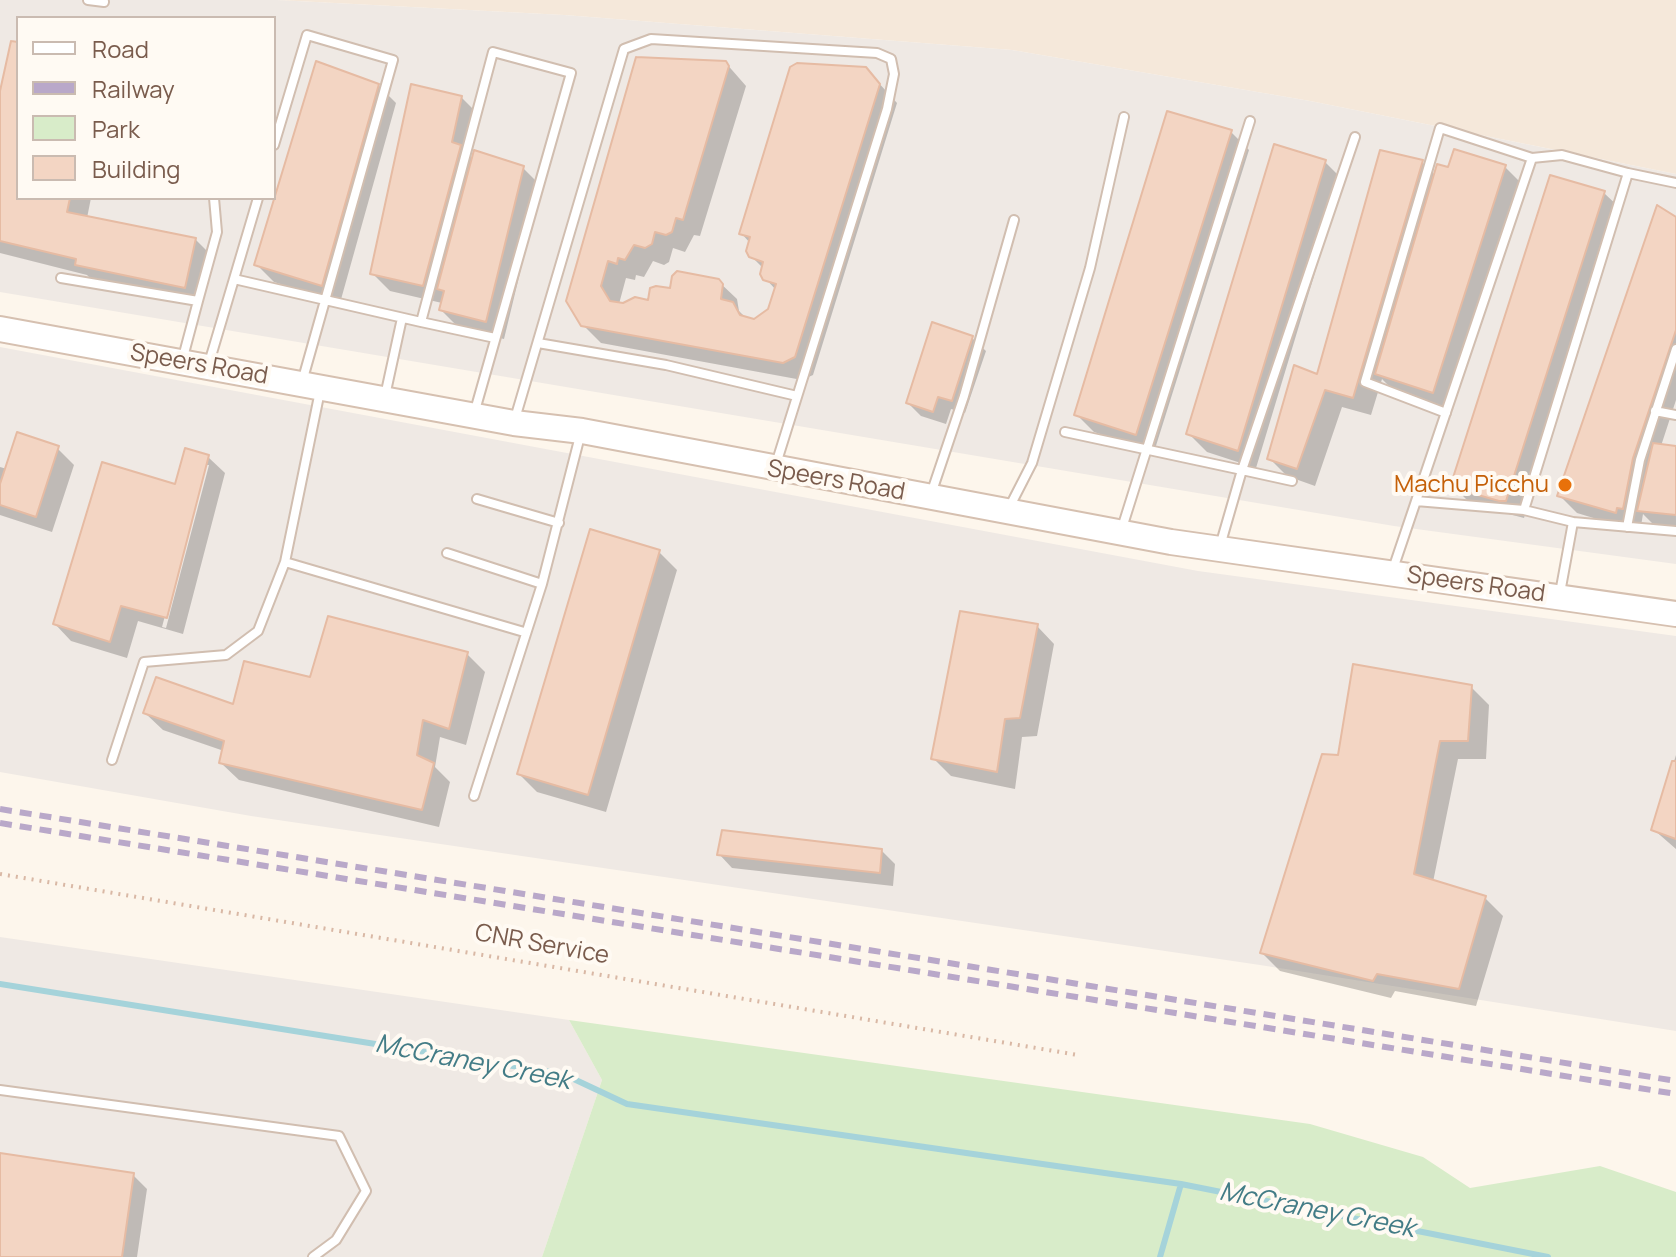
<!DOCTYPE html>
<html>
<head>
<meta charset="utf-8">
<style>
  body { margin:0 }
  #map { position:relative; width:1676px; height:1257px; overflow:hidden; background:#fdf6ec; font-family:Manrope,sans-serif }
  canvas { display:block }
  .legend { position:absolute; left:16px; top:16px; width:260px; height:184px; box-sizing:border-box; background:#fffaf3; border:2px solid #cabbb1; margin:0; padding:10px 14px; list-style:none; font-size:24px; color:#7a5c4d }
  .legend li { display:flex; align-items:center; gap:16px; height:40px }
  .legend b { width:40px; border:2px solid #cabbb1 }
</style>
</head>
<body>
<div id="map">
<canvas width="1676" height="1257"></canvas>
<ul class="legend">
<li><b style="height:10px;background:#fff"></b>Road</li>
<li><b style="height:10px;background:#b9a8c9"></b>Railway</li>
<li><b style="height:22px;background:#d8ecc9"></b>Park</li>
<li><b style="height:22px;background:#f3d5c3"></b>Building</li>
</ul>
</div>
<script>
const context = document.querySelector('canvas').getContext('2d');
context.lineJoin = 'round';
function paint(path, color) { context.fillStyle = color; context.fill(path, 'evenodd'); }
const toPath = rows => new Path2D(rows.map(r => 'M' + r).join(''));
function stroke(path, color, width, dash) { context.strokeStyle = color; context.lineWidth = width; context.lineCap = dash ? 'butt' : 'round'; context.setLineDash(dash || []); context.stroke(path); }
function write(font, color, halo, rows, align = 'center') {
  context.font = font + ' Manrope,sans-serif'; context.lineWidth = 8; context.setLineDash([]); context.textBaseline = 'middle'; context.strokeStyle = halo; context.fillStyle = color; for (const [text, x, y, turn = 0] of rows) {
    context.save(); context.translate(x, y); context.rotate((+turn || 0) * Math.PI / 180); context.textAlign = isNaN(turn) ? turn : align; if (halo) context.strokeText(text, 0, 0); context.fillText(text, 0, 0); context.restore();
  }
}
paint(toPath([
  [277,0,1676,0,1676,174,1310,101,1012,50,564,15]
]), '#f5e8da');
paint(toPath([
  [0,0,277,0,564,15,1012,50,1310,101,1676,174,1676,564,1394,526,0,292],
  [18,18,274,18,274,198,18,198],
  [0,347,1198,571,1676,636,1676,1031,1260,965,251,816,0,772],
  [0,937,569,1020,602,1080,542,1257,0,1257]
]), '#efe9e4');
paint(toPath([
  [569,1020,1310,1124,1423,1157,1470,1188,1600,1166,1676,1192,1676,1257,542,1257,602,1080]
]), '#d8ecc9');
paint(toPath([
  [725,62,746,86,700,236,694,235,685,252,673,248,669,262,664,265,653,261,644,277,636,275,635,280,626,278,619,304,649,303,671,291,718,281,737,299,739,311,747,319,754,321,770,310,776,290,765,278,764,269,751,256,750,243,742,234,866,69,897,103,813,375,802,380,601,343,583,325,568,301],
  [18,63,18,198,91,198,87,218,195,239,213,257,202,305,95,283,87,275,0,253,0,100],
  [378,85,396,103,340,303,274,282,256,264],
  [461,97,479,115,470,157,473,161,523,168,541,186,504,339,459,328,441,310,442,303,390,291,372,273],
  [1231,132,1249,150,1154,452,1094,432,1076,414],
  [1325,162,1343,180,1256,468,1207,452,1189,434],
  [1422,162,1435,175,1450,169,1505,167,1523,185,1450,409,1395,392,1382,379,1371,415,1342,407,1315,486,1287,476,1269,458,1319,377],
  [1604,193,1622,210,1524,518,1471,504,1453,486],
  [1676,219,1676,400,1661,446,1676,448,1676,530,1657,528,1643,514,1641,526,1633,530,1577,513,1559,495],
  [972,338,986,351,965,413,951,409,946,424,921,416,908,403],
  [57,448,74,465,52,532,0,515,0,467,7,469],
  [208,457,225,473,183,634,138,621,127,658,71,641,55,624,177,487],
  [205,465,209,465,166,628,162,627],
  [659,552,677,570,606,812,537,792,519,774],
  [1037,626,1054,644,1037,736,1022,737,1015,789,951,776,933,758],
  [467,654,485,672,466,745,440,737,435,767,450,782,439,827,239,780,221,763,224,751,163,730,145,713,235,706,312,680],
  [1471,687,1489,705,1486,759,1458,759,1433,882,1485,898,1503,916,1476,1006,1395,991,1391,998,1280,971,1262,953,1340,757],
  [1676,755,1676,849,1653,829],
  [882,851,895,864,893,886,732,868,719,854],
  [0,1155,133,1175,147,1189,137,1257,0,1257]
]), '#0003');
stroke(toPath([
  [0,984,563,1074,627,1104,1181,1184],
  [1160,1257,1181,1184,1548,1257]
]), '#a5d3da', 6);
const building = toPath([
  [11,41,18,42,18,198,70,198,67,212,196,238,185,288,75,265,76,259,0,241,0,91,11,41],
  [636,57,726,61,729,66,683,220,676,218,672,232,666,235,655,232,652,244,645,248,634,245,625,260,618,258,617,264,608,261,601,286,610,301,623,303,635,297,648,300,650,288,656,286,670,288,672,276,677,271,719,279,723,284,721,299,733,302,740,315,754,319,768,309,776,284,763,280,760,274,763,262,749,257,746,251,750,237,739,234,790,67,797,63,866,67,880,84,795,357,783,363,581,326,566,301,636,57],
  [316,61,379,84,322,286,254,265,316,61],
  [411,84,462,96,452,142,461,145,423,286,370,274,411,84],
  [1167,111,1232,130,1136,435,1074,415,1167,111],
  [1274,144,1326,160,1238,451,1186,434,1274,144],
  [1454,149,1506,165,1433,393,1375,374,1437,164,1448,167,1454,149],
  [474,150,524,166,486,322,439,310,444,291,437,289,474,150],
  [1380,150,1423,160,1353,398,1325,390,1297,469,1267,459,1294,365,1317,374,1380,150],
  [1550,175,1605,191,1506,501,1499,501,1450,487,1550,175],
  [1657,205,1676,217,1676,330,1633,458,1623,509,1617,508,1616,513,1557,496,1657,205],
  [932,322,973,336,952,401,938,397,933,412,906,403,932,322],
  [17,432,59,446,36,517,0,505,0,484,17,432],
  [1653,443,1676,446,1676,515,1637,511,1653,443],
  [185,448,209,455,167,618,121,606,110,642,53,624,102,462,175,484,185,448],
  [590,529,660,550,588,795,517,774,590,529],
  [960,611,1038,624,1020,718,1005,719,997,772,931,759,960,611],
  [328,616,468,652,449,729,423,720,417,755,434,763,422,810,219,763,224,741,143,713,156,677,233,704,244,661,310,677,328,616],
  [1353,664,1472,685,1468,741,1440,741,1414,874,1486,896,1459,989,1377,974,1373,981,1260,953,1322,754,1338,755,1353,664],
  [1672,761,1676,761,1676,839,1651,830,1672,761],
  [722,830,882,849,880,873,717,855,722,830],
  [0,1153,134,1173,122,1257,0,1257,0,1153]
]);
paint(building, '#f3d5c3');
stroke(building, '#e6bba3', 2);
const lane = toPath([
  [88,0,104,2],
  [274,145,307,35,393,60,302,382],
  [1628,173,1676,183],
  [258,198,234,279,421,322,493,52,571,73,474,414],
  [61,278,198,301,182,361],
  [198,301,217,232,214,198],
  [421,322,495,338],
  [538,343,666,365,797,396],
  [209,363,234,279],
  [320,391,285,562,524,632],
  [385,396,402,318],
  [1655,411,1676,415],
  [514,422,624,49,651,39,877,53,891,59,894,74,887,109,776,464],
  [1065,432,1242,470,1220,546],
  [1292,481,1242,470,1355,137],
  [931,494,964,396,1014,220],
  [477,499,559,523],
  [1416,501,1524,510,1573,522,1560,593],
  [1009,508,1032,463,1090,268,1124,117],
  [1524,510,1628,173,1562,155,1532,158],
  [1573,522,1676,531],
  [1627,527,1640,460,1676,349],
  [1122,528,1250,121],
  [447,553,542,584],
  [1393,569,1532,158,1440,128,1365,382,1446,413],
  [112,760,144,662,226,655,258,631,285,562],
  [474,796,542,584,581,432],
  [0,1090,339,1136,366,1191,336,1240,313,1257]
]);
const secondary = toPath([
  [0,329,514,423,582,431,1171,542,1676,614]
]);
stroke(lane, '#d1beb0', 12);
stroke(secondary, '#d6c0b0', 28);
stroke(toPath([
  [0,874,1078,1055]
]), '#d9b8a5', 4, [2, 6]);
stroke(lane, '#fff', 8);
stroke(secondary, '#fff', 24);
stroke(toPath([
  [0,809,1676,1081],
  [0,823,1676,1094]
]), '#b9a8c9', 6, [12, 8]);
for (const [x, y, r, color] of [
  [1565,485,8,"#e8710a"]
]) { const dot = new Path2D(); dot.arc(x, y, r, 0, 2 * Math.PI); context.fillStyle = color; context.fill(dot); stroke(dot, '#fffaf3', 3); }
write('24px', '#7a5c4d', '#fffaf3', [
  ["Speers Road",199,365,10],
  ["Speers Road",836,481,10],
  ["Speers Road",1476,585,8],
  ["CNR Service",542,945,10]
]);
write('24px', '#c56008', '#fffaf3', [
  ["Machu Picchu",1549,485]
], 'right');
write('italic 26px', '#437c86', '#fffaf3', [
  ["McCraney Creek",473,1063,11],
  ["McCraney Creek",1317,1211,11]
]);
</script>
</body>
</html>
